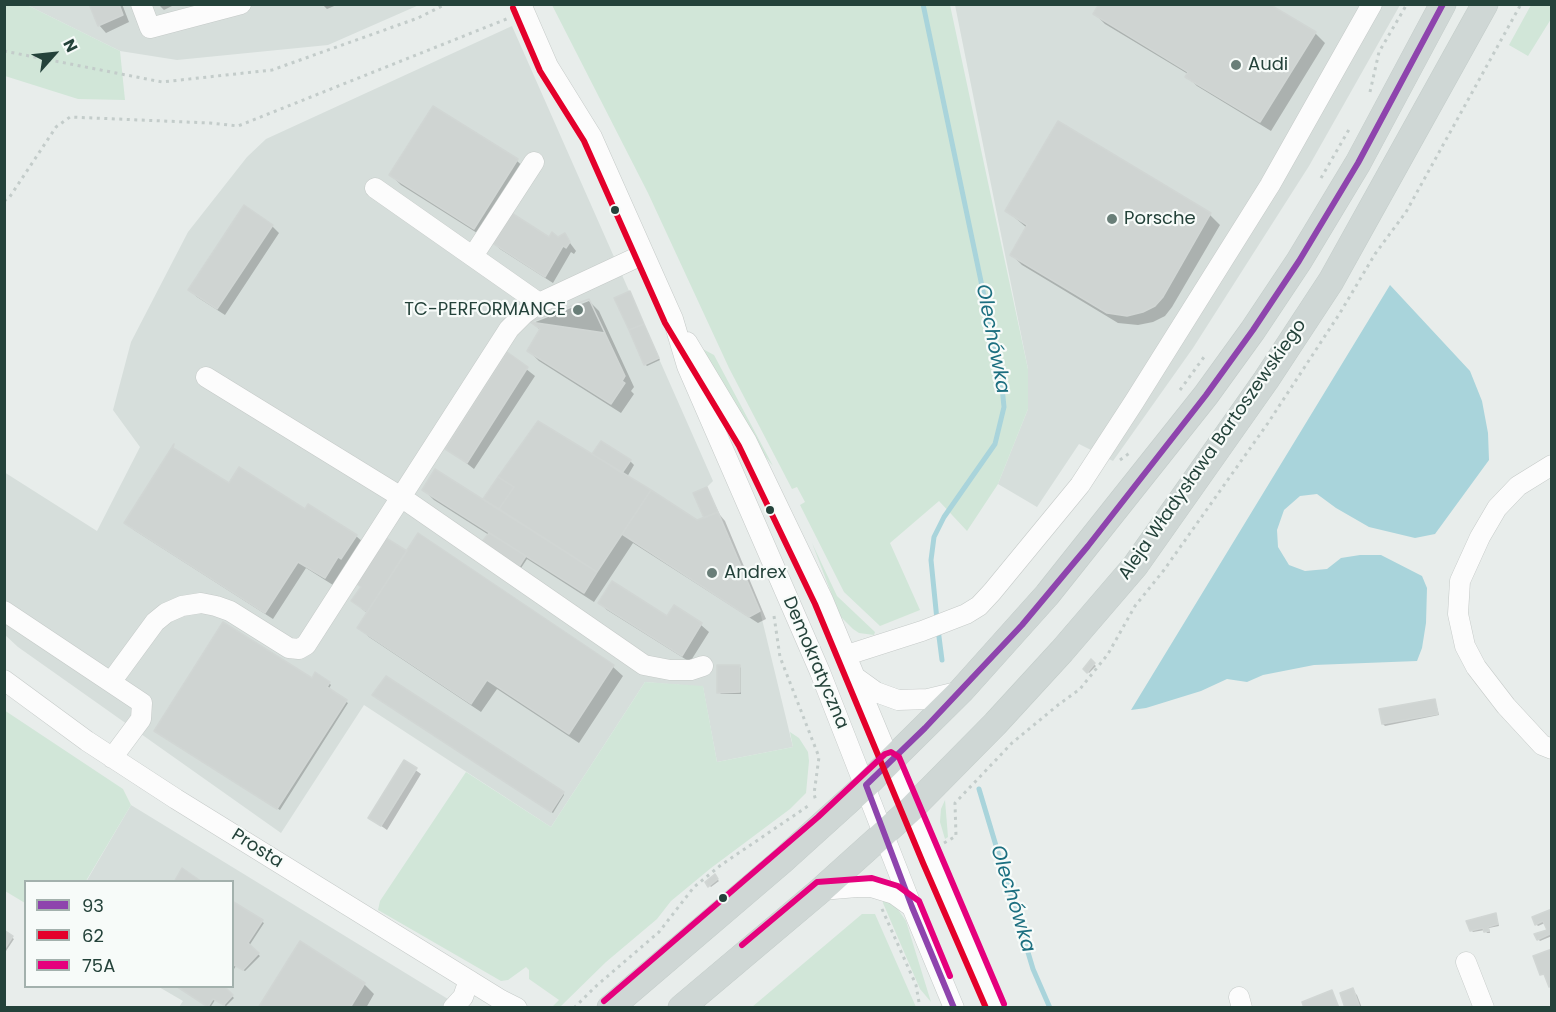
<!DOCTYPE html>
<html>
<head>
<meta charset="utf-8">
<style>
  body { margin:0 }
  #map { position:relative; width:1556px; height:1012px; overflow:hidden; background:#e8edeb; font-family:Poppins,sans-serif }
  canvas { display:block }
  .frame { position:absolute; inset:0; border:6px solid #24423a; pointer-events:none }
  .legend { position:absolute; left:24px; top:880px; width:210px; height:108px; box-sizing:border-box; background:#f7fbf9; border:2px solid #a3b1ad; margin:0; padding:8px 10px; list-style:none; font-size:18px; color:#24423a }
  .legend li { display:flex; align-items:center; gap:12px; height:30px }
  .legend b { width:30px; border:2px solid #a3b1ad }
  .north { position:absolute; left:24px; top:24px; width:60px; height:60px; -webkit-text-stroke:4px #f7fbf9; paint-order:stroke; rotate:63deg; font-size:16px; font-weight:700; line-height:24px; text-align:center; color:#24423a }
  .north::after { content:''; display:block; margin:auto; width:21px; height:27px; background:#24423a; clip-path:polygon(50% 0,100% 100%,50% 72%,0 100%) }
</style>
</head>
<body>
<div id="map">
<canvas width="1556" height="1012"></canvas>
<div class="frame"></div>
<ul class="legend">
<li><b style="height:8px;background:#8e44ad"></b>93</li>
<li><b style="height:8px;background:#e4002b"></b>62</li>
<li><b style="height:8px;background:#e5007d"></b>75A</li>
</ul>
<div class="north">N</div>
</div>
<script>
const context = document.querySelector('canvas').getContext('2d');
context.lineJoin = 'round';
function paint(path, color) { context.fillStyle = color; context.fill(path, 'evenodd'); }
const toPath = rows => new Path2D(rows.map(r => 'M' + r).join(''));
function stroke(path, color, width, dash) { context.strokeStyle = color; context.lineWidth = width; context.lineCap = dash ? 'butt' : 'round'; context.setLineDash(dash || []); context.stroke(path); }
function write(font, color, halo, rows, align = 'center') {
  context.font = font + ' Poppins,sans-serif'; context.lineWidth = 4.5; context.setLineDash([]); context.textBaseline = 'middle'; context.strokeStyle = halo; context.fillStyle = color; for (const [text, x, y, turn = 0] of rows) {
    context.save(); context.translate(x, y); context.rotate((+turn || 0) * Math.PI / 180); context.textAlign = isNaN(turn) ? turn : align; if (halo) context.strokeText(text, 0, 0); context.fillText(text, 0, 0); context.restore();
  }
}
paint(toPath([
  [27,5,419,5,328,45,177,60,120,51],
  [955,5,1400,5,1309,166,1193,348,1113,461,1079,444,1037,507,998,484,1028,409,1028,369],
  [512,26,713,481,707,487,760,611,793,747,717,762,703,687,645,682,551,827,364,705,281,833,18,647,5,635,4,472,97,531,140,447,113,410,131,342,188,232,247,157,266,139],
  [131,805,461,1007,179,1007,183,1001,159,987,232,986,232,882,86,882]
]), '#d6dedb');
paint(toPath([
  [4,5,27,5,120,51,125,100,78,99,5,76],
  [552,5,950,5,1028,369,1028,409,998,484,967,531,939,501,890,543,920,610,880,626,844,592,800,505,805,502,797,487,792,489,729,368,648,193],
  [1531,5,1551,5,1551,19,1528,56,1509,45],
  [699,347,714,355,773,466,751,439],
  [812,543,837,596,875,632,874,635,859,633,853,629,840,616],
  [645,682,703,686,717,762,793,747,790,732,799,738,808,752,809,761,806,793,790,809,711,868,671,901,657,919,606,962,560,1007,552,1007,559,1000,529,979,529,970,526,967,508,980,501,981,378,910,380,901,466,772,551,827],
  [4,710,123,789,131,805,86,881,26,882,25,903,5,891],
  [945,800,948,837,945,839,940,822,941,809],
  [883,899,897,908,906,921,931,1002,920,989,883,903],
  [862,914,875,914,916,1007,752,1007]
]), '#d1e6d8');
paint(toPath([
  [1390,285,1470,371,1482,401,1488,433,1489,460,1435,534,1415,538,1369,527,1336,508,1317,494,1300,496,1284,510,1277,530,1278,547,1289,565,1305,571,1327,569,1341,558,1360,555,1381,555,1422,576,1427,588,1426,623,1422,648,1417,661,1314,665,1263,675,1247,682,1227,679,1201,691,1146,708,1131,710]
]), '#a9d4db');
paint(toPath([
  [90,4,122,4,129,22,106,33,99,25],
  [158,4,176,4,164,10],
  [322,4,339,4,327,9],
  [1095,14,1315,33,1325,43,1271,131,1197,86,1187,76,1188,74,1105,24],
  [434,108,517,161,527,170,485,238,401,185,391,175],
  [1007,211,1210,215,1220,225,1172,307,1165,316,1153,322,1138,325,1118,323,1022,265,1012,255,1027,228],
  [272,226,279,233,225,315,197,297,190,290],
  [564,235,576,251,574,254,571,252,553,283,500,249,493,242,558,239],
  [630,293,660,360,647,366,645,364],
  [589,301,599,311,634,387,631,391,634,394,621,413,539,361,529,351,541,331,533,323],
  [507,354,535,376,474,469,447,448],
  [593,456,630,461,634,465,627,477,697,522,706,518,707,489,720,515,725,521,766,619,758,623,633,543,594,602,527,559,521,568,485,545,489,535,434,500,424,490,490,504,485,499],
  [305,511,356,536,364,543,349,566,346,564,333,585,306,568,273,619,134,530,126,523],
  [418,535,613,667,623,676,579,743,497,689,481,712,369,637,359,627,368,614,353,601,407,553],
  [600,603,668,618,674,607,701,625,709,632,690,662,607,610],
  [1091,662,1096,666,1089,673,1085,669],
  [739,666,741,668,741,694,721,694,719,692],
  [312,680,329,683,331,685,328,690,348,703,280,810,158,733],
  [376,697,563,793,564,795,553,813],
  [1435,700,1439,715,1385,726,1383,724],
  [404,762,421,774,387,830,370,818],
  [714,876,719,881,711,887,707,883],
  [232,903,264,923,249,946,260,956,245,971,236,966,232,972],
  [1552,911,1552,936,1540,941,1538,939,1548,930,1545,923,1538,926,1536,924],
  [1496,915,1499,926,1489,928,1490,933,1487,933,1485,930,1473,932,1471,930],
  [4,932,14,939,4,954],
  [364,984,374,994,366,1008,260,1008],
  [177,986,223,987,234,998,226,1006,215,1000,210,1008],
  [1352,990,1357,995,1362,1008,1346,1008]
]), '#0003');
stroke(toPath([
  [923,4,1001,377,1004,407,995,444,944,517,934,537,931,560,937,620],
  [938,629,942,660],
  [979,789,1033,969,1050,1008]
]), '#a9d4db', 5);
const building = toPath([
  [89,4,119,4,123,15,98,26,89,4],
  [1099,4,1269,4,1316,32,1260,122,1185,77,1188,72,1093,14,1099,4],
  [433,106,518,159,474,229,389,175,433,106],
  [1058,121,1211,213,1163,297,1155,306,1143,312,1127,316,1107,313,1010,255,1027,225,1005,211,1058,121],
  [244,205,273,225,217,309,188,290,244,205],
  [510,212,549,237,552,232,558,237,565,233,570,242,566,248,563,246,545,277,491,242,510,212],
  [630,291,644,324,629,330,614,298,630,291],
  [589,299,625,376,622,381,625,383,611,404,527,351,540,329,530,322,589,299],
  [589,299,605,333,530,322,589,299],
  [644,324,659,358,644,365,629,330,644,324],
  [507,352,528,367,467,463,445,449,507,352],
  [538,421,651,490,597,572,499,509,514,487,498,477,538,421],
  [601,441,631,460,622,473,592,454,601,441],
  [174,444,173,448,229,483,239,467,305,509,308,504,357,535,341,559,338,557,325,578,298,562,265,613,124,523,174,444],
  [435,469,597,572,584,593,422,490,435,469],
  [498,477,514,487,499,509,483,499,498,477],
  [707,487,718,512,704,518,693,493,707,487],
  [651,490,697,520,718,512,760,611,749,617,622,534,651,490],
  [418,533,614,665,569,734,487,680,471,704,357,628,418,533],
  [489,533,526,556,519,567,481,543,489,533],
  [386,538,407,551,367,612,351,601,361,587,356,583,386,538],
  [612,581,667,616,674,605,702,623,682,656,598,603,612,581],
  [223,622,312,678,315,672,330,682,327,687,347,700,277,809,154,731,223,622],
  [1091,659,1095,663,1087,673,1083,669,1091,659],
  [717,665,740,665,740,692,717,693,717,665],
  [386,676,564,792,551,812,372,695,386,676],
  [1435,699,1438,714,1382,724,1379,709,1435,699],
  [404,760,417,768,381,826,368,818,404,760],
  [182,868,202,882,174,882,182,868],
  [715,874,718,879,708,887,705,882,715,874],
  [232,901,263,920,248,943,259,953,243,970,234,965,232,967,232,901],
  [1552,909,1552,933,1537,940,1534,934,1547,930,1543,921,1535,925,1532,917,1552,909],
  [1496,913,1498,924,1488,927,1489,931,1484,932,1483,928,1470,931,1466,921,1496,913],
  [4,930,13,936,4,950,4,930],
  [300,941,365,983,350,1008,258,1008,300,941],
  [1552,949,1552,986,1549,987,1544,974,1540,975,1533,956,1552,949],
  [176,986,224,986,233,995,224,1005,213,999,208,1007,176,986],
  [1353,988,1360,1008,1345,1008,1340,993,1353,988],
  [1332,990,1339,1008,1304,1008,1302,1002,1332,990]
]);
paint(building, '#cfd4d2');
stroke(building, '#d1d6d4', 1.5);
const minor = toPath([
  [141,4,150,28,241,4],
  [521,4,548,66,592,137,673,319,687,366,820,672,912,907,954,1008],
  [375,188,539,303],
  [644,254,539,303,524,314,509,329,401,497,644,665,670,670,691,670,703,666],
  [473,256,534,162],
  [687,342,747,442,823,600,931,860,996,1008],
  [1552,465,1518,486,1497,508,1480,537,1460,581,1458,614,1465,646,1476,667,1506,706,1542,745,1552,749],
  [4,611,142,703,141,719,112,758],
  [847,655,922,631,966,614,979,606,992,592,1080,485,1134,402,1270,185,1372,4],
  [858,679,876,692,898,700,928,699,961,691],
  [4,680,87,741,176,799,501,1000,517,1008],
  [111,682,155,622,166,613,182,606,201,603,216,606,230,611,289,648,299,649,306,645,401,497,206,377],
  [821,890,857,887,871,887,894,894,912,907],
  [1466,962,1484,1008],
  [1239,997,1242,1008],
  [453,1008,463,997,469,980]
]);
const major = toPath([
  [610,1008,782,861,866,785,961,691,1047,595,1206,395,1253,330,1299,261,1358,163,1443,4],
  [681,1008,821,890,911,809,995,724,1062,651,1135,566,1266,380,1331,281,1485,4]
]);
stroke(minor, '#c5cac8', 21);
stroke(major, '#c3ccc9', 27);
stroke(toPath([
  [4,51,162,82,272,70,418,18,446,4],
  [1370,92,1379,52,1407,4],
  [1321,178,1351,126],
  [4,201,9,198,56,127,70,117,210,123,238,126,509,18],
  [1180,390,1204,357],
  [1120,460,1131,452],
  [774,616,780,657,819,757,814,794,816,801],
  [944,843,956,836,955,803,1012,743,1058,705,1080,689,1108,654,1135,606,1164,570,1268,423,1340,313,1375,254,1406,212,1521,4],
  [882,909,916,985,920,1008],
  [574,1008,595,987,659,932,694,887,721,865,808,806]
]), '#c3ccca', 3, [3, 4.5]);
stroke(minor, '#fcfcfc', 20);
stroke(major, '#cfd7d5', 26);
stroke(toPath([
  [954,1008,912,907,866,785,925,728,1022,625,1088,546,1206,395,1253,330,1299,261,1358,163,1443,4]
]), '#8e44ad', 6);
stroke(toPath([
  [513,8,540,71,584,141,665,323,739,446,815,604,923,863,986,1008]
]), '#e4002b', 6);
stroke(toPath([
  [742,945,817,882,872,878,898,886,919,901,950,976],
  [604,1001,818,817,885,754,891,752,899,757,1004,1004]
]), '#e5007d', 6);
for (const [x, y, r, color] of [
  [1236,65,6,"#697e78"],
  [615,210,5,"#24423a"],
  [1112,219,6,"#697e78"],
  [578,310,6,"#697e78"],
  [770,510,5,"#24423a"],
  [712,573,6,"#697e78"],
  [723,898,5,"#24423a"]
]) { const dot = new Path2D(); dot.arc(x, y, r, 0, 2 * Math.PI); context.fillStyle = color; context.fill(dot); stroke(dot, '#f7fbf9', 2); }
write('18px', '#24423a', '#f7fbf9', [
  ["Audi",1248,65],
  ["Porsche",1124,219],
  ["TC-PERFORMANCE",566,310,"right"],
  ["Andrex",724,573]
], 'left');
write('18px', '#24423a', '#f7fbf9', [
  ["Aleja Władysława Bartoszewskiego",1213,450,-55],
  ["Demokratyczna",815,663,67],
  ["Prosta",257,849,32]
]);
write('italic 20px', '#1c6f80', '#f7fbf9', [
  ["Olechówka",992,339,79],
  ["Olechówka",1012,899,73]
]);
</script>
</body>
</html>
